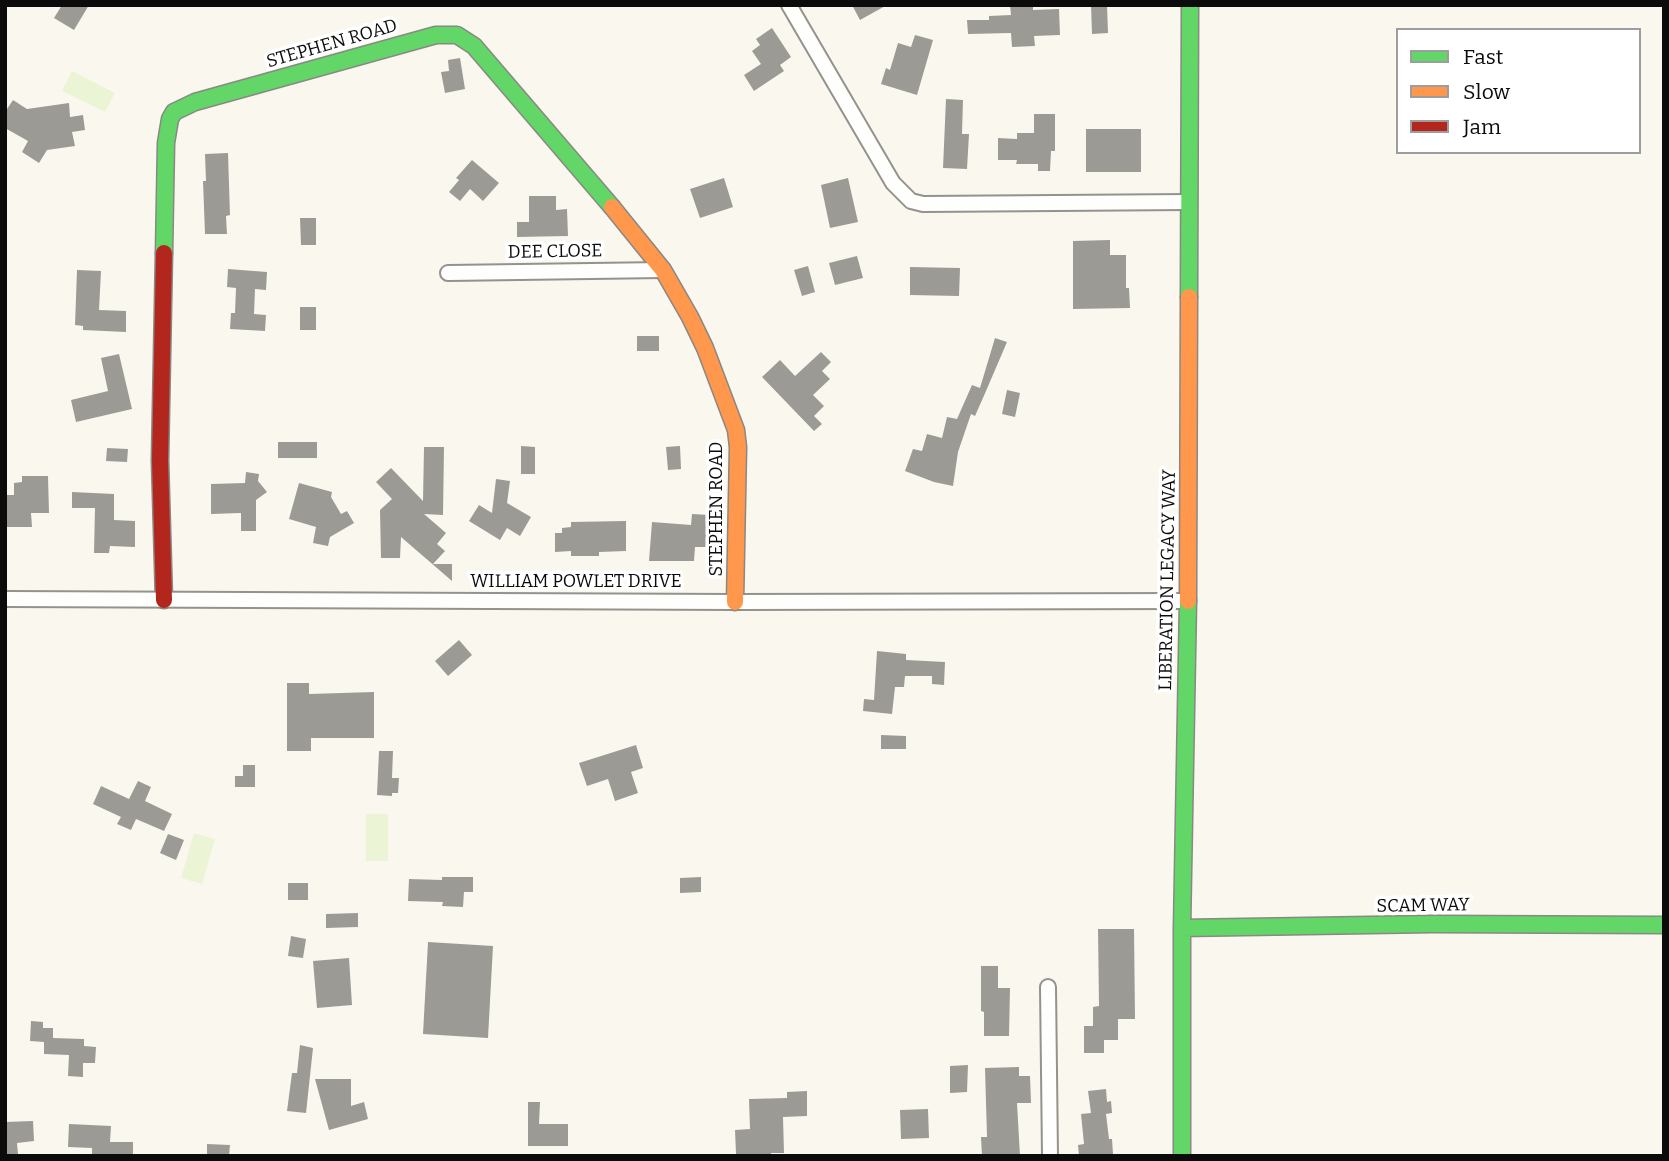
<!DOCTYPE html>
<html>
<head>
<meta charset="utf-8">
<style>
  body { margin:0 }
  #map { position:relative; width:1669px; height:1161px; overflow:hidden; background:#faf8ee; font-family:Bitter,serif }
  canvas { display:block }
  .frame { position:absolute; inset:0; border:7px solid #0b0b0b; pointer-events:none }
  .legend { position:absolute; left:1396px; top:28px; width:245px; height:126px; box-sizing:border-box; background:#fff; border:2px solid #9d9d9d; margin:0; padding:9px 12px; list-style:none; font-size:21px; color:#0b0b0b }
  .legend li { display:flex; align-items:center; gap:14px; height:35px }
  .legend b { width:35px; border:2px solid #9d9d9d }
</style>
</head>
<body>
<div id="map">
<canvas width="1669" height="1161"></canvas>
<div class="frame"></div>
<ul class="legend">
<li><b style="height:9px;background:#63d668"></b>Fast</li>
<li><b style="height:9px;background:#ff974d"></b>Slow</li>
<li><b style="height:9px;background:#b3261e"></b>Jam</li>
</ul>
</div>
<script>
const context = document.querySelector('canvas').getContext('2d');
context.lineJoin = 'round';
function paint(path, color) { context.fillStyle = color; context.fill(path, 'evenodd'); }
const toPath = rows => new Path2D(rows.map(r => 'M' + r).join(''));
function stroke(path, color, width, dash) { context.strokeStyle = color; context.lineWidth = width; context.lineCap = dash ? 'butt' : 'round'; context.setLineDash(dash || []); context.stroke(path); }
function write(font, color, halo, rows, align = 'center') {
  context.font = font + ' Bitter,serif'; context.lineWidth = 7; context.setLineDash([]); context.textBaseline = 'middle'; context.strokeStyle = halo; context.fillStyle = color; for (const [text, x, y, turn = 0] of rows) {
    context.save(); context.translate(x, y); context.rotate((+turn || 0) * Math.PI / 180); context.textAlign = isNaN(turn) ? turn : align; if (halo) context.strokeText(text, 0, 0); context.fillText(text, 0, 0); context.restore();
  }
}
paint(toPath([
  [72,71,115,93,105,112,62,91],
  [366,814,388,814,388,861,366,861],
  [194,833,215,839,202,884,181,878]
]), '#ebf5d6');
paint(toPath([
  [62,5,89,5,74,30,54,18],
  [852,5,887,5,860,20],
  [1010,5,1033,5,1033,10,1059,9,1060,35,1034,36,1035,46,1012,47,1011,33,968,34,967,20,989,20,989,16,1011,15],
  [1091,5,1107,5,1108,33,1092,34],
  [772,28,791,57,780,65,784,71,754,91,744,75,761,64,752,51,760,45,756,39],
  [915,35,933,40,917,95,881,84,886,68,890,70,898,43,911,47],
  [460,58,465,89,445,93,441,72,449,71,448,60],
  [946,99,963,100,962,134,969,134,967,169,943,168],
  [13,100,27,109,69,103,70,117,83,115,85,130,72,132,75,146,47,150,39,163,22,152,28,141,5,128,5,112],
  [1034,114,1055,114,1055,151,1051,151,1050,171,1038,171,1038,164,1016,164,1017,160,998,160,998,138,1017,139,1017,133,1034,133],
  [1086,129,1141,129,1141,172,1086,172],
  [228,153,230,215,226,216,227,234,205,234,203,181,206,181,205,154],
  [472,160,499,183,483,201,470,189,460,201,449,192,459,180,456,178],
  [724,178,733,207,700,218,690,189],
  [848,178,858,222,830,228,821,185],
  [529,196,556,196,556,210,567,209,568,236,517,237,517,222,529,222],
  [300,218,316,218,316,245,301,245],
  [1110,240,1110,255,1126,255,1126,288,1129,288,1130,308,1073,309,1073,241],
  [857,256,863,278,835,285,829,263],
  [808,266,815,292,802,296,794,270],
  [910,267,960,268,959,296,910,295],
  [228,269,267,272,266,290,255,289,254,314,266,315,265,331,230,329,231,313,235,313,236,288,227,287],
  [77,270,101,271,99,310,126,311,126,332,83,330,83,326,75,325],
  [300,307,316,307,316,330,300,330],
  [637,336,659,336,659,351,637,351],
  [995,338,1007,342,986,391,982,390,986,391,975,416,971,414,958,452,953,486,934,482,905,471,913,449,922,451,927,434,942,438,947,417,957,419,972,385,980,388],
  [821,352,831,362,822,371,830,379,813,395,824,406,814,416,822,424,814,431,762,377,780,360,795,376],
  [119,354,132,409,76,422,71,400,108,391,101,358],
  [1007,390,1020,393,1015,417,1002,414],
  [278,442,317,442,317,458,278,458],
  [521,446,535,447,535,474,521,474],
  [680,446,681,469,668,470,666,447],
  [424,447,444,447,443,515,424,514,446,533,437,544,445,551,433,564,452,564,452,581,401,537,400,558,381,558,380,510,392,499,376,482,391,468,423,501],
  [107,448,128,449,127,462,106,461],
  [246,472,259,474,258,481,267,492,256,500,256,531,241,531,241,513,211,514,211,484,245,483],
  [22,476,48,476,49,513,31,513,32,527,5,527,5,495,14,495,14,483,22,482],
  [496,479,510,481,507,503,531,517,520,536,507,528,500,540,469,521,479,505,492,513],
  [299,483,332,492,331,497,341,514,347,511,354,523,330,537,328,546,313,543,316,527,289,519],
  [72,492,114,494,114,520,135,521,135,547,110,546,109,553,94,553,95,508,72,508],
  [692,514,709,515,708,532,724,533,724,547,695,547,694,561,649,561,652,522,691,525],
  [626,521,626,551,599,552,599,556,571,556,571,551,555,552,555,533,562,533,562,528,571,527,571,522],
  [459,640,472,655,448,676,435,661],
  [877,651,906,654,906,660,945,662,944,685,932,684,932,676,905,676,904,687,895,687,892,714,863,711,864,699,874,700],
  [287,683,309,683,309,694,374,692,374,738,311,738,311,751,287,751],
  [881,735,906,736,906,749,881,749],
  [636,745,643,768,631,772,638,793,615,801,608,779,587,786,579,763],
  [379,751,393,751,392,778,399,778,398,793,392,793,392,796,377,795],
  [243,765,255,765,255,787,235,787,235,776,243,776],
  [138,781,151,787,145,801,172,814,164,831,136,819,131,830,117,824,121,817,93,804,101,786,129,799],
  [168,834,184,840,176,860,160,853],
  [442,877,473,877,473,892,464,892,463,907,442,906,443,902,408,901,409,879,442,880],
  [701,877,701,892,680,893,680,878],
  [288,883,308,883,308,900,288,900],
  [358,913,358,927,326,928,326,914],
  [1098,929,1134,929,1135,1019,1118,1019,1118,1040,1104,1040,1104,1053,1084,1053,1084,1026,1093,1026,1093,1007,1099,1006],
  [291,936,306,939,303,958,288,956],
  [428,942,493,946,488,1038,423,1034],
  [349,958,352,1005,317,1008,313,961],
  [981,966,998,966,998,988,1010,988,1009,1036,984,1036,984,1012,981,1011],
  [31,1021,43,1022,43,1028,53,1028,53,1038,84,1039,84,1046,96,1047,95,1063,83,1063,83,1077,68,1076,69,1055,44,1054,44,1042,30,1041],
  [300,1045,313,1048,306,1113,287,1111,292,1073,297,1073],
  [968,1065,967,1092,950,1093,950,1066],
  [1019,1067,1019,1076,1030,1076,1031,1103,1017,1103,1020,1156,982,1156,981,1137,987,1137,985,1068],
  [315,1079,351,1079,351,1106,364,1102,368,1119,329,1130],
  [1106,1089,1107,1102,1111,1101,1112,1113,1106,1114,1109,1139,1112,1139,1113,1154,1079,1156,1078,1145,1084,1144,1081,1114,1091,1113,1088,1091],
  [807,1091,807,1116,783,1117,784,1153,771,1153,771,1156,736,1154,735,1130,750,1129,749,1099,787,1098,787,1092],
  [528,1102,540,1102,539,1124,568,1124,568,1146,528,1146],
  [928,1109,929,1138,901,1139,900,1110],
  [33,1121,34,1141,17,1143,18,1154,5,1155,5,1122],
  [69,1124,111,1126,110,1142,133,1142,133,1156,92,1156,92,1148,68,1147],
  [207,1144,230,1145,229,1156,207,1156]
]), '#9c9a94');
const street = toPath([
  [789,5,893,183,911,201,923,204,1189,202],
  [448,273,663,270],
  [5,599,735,602,1188,601],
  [1048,987,1050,1156]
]);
const fast = toPath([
  [164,253,166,143,170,119,174,112,195,102,436,35,457,35,474,46,612,207],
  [1189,297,1190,5],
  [1182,928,1433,924,1664,925],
  [1182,1156,1182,928,1188,601]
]);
const slow = toPath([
  [612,207,663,270,690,317,705,348,736,430,738,447,735,602],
  [1188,601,1189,297]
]);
const jam = toPath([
  [164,253,160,460,164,600]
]);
stroke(street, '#93928d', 18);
stroke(fast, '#898884', 19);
stroke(slow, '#898884', 19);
stroke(jam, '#898884', 19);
stroke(street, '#fefefc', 14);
stroke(fast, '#63d668', 16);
stroke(slow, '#ff974d', 16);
stroke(jam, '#b3261e', 16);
write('18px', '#0b0b0b', '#fff', [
  ["STEPHEN ROAD",332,44,-16],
  ["DEE CLOSE",555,252,-1],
  ["STEPHEN ROAD",717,509,-90],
  ["LIBERATION LEGACY WAY",1168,580,-89],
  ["WILLIAM POWLET DRIVE",576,582],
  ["SCAM WAY",1423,906,-1]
]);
</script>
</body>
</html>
